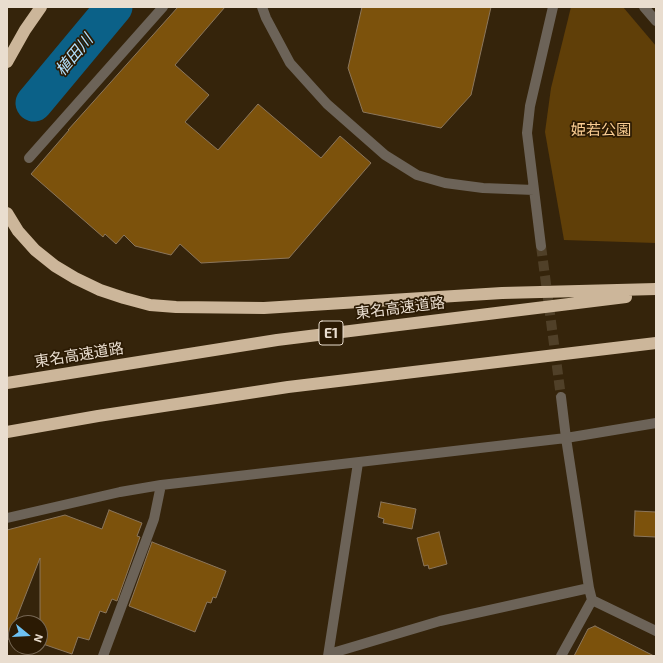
<!DOCTYPE html>
<html>
<head>
<meta charset="utf-8">
<style>
  body { margin:0 }
  #map { position:relative; width:663px; height:663px; overflow:hidden; background:#35240b; font-family:"Exo 2",sans-serif }
  canvas { display:block }
  .frame { position:absolute; inset:0; border:8px solid #e9ddcf; pointer-events:none }
  .north { position:absolute; left:8px; top:615px; width:40px; height:40px; box-sizing:border-box; background:#2b1a03; border:1px solid #776855; border-radius:50%; rotate:108deg; font-size:11px; font-weight:700; line-height:16px; text-align:center; color:#e9ddcf }
  .north::after { content:''; display:block; margin:auto; width:14px; height:18px; background:#6ec2f3; clip-path:polygon(50% 0,100% 100%,50% 72%,0 100%) }
</style>
</head>
<body>
<div id="map">
<canvas width="663" height="663"></canvas>
<div class="frame"></div>
<div class="north">N</div>
</div>
<script>
const context = document.querySelector('canvas').getContext('2d');
context.lineJoin = 'round';
function paint(path, color) { context.fillStyle = color; context.fill(path, 'evenodd'); }
const toPath = rows => new Path2D(rows.map(r => 'M' + r).join(''));
function stroke(path, color, width, dash) { context.strokeStyle = color; context.lineWidth = width; context.lineCap = dash ? 'butt' : 'round'; context.setLineDash(dash || []); context.stroke(path); }
function write(font, color, halo, rows, align = 'center') {
  context.font = font + ' "Exo 2","Noto Sans JP",sans-serif'; context.lineWidth = 3.5; context.setLineDash([]); context.textBaseline = 'middle'; context.strokeStyle = halo; context.fillStyle = color; for (const [text, x, y, turn = 0] of rows) {
    context.save(); context.translate(x, y); context.rotate((+turn || 0) * Math.PI / 180); context.textAlign = isNaN(turn) ? turn : align; if (halo) context.strokeText(text, 0, 0); context.fillText(text, 0, 0); context.restore();
  }
}
paint(toPath([
  [571,7,623,7,656,46,656,243,564,240,545,132,551,88]
]), '#603f08');
stroke(toPath([
  [34,103,114,7]
]), '#0b6188', 37);
const building = toPath([
  [178,7,225,7,175,65,209,95,185,122,218,150,258,104,321,158,340,136,371,163,289,258,201,263,180,244,171,255,135,246,124,235,116,244,105,234,103,237,31,174,69,130,68,130,178,7],
  [362,7,491,7,471,95,441,128,363,112,348,68,362,7],
  [381,502,416,509,412,529,383,523,384,519,378,517,381,502],
  [109,510,142,523,137,536,140,537,117,601,112,599,106,613,100,611,89,640,78,637,72,654,40,643,40,558,8,640,7,640,7,530,65,515,102,529,109,510],
  [635,511,656,512,656,537,634,536,635,511],
  [439,532,447,564,429,569,428,565,424,566,417,538,439,532],
  [152,542,226,571,216,598,213,597,211,603,207,602,195,632,129,606,152,542],
  [595,626,654,656,574,656,588,629,595,626]
]);
paint(building, '#7c520c');
stroke(building, '#8b765c', 1);
stroke(toPath([
  [541,246,561,397]
]), '#504028', 10, [10, 5]);
stroke(toPath([
  [262,7,266,18,290,63,327,104,385,155,417,175,445,183,483,188,534,190],
  [644,7,656,21],
  [29,158,163,7],
  [541,246,527,133,530,106,553,7],
  [561,397,566,438,589,588,592,600,561,656],
  [7,518,120,492,161,485,566,438,656,423],
  [592,600,656,631],
  [329,654,440,621,589,588],
  [103,656,154,519,161,485],
  [328,656,358,463]
]), '#6c6358', 10);
stroke(toPath([
  [7,62,25,30,41,7],
  [7,213,18,231,35,250,55,266,75,278,100,290,124,298,150,305,176,307,264,308,502,293,656,289],
  [7,383,277,340,626,297],
  [7,432,98,416,288,387,656,343]
]), '#ccb69a', 12);
for (const [x, y, w] of [
  [331,333,24]
]) { const box = new Path2D(); box.roundRect(x - w / 2, y - 12, w, 24, 3); context.fillStyle = '#2b1a03'; context.fill(box); stroke(box, '#e9ddcf', 1); }
write('bold 14px', '#e9ddcf', null, [
  ["E1",331,333]
]);
write('15px', '#facd93', '#2b1a03', [
  ["姫若公園",601,130]
]);
write('15px', '#e9ddcf', '#2b1a03', [
  ["東名高速道路",400,308,-7],
  ["東名高速道路",79,355,-9]
]);
write('italic 16px', '#b3e0fc', '#2b1a03', [
  ["植田川",74,55,-50]
]);
</script>
</body>
</html>
